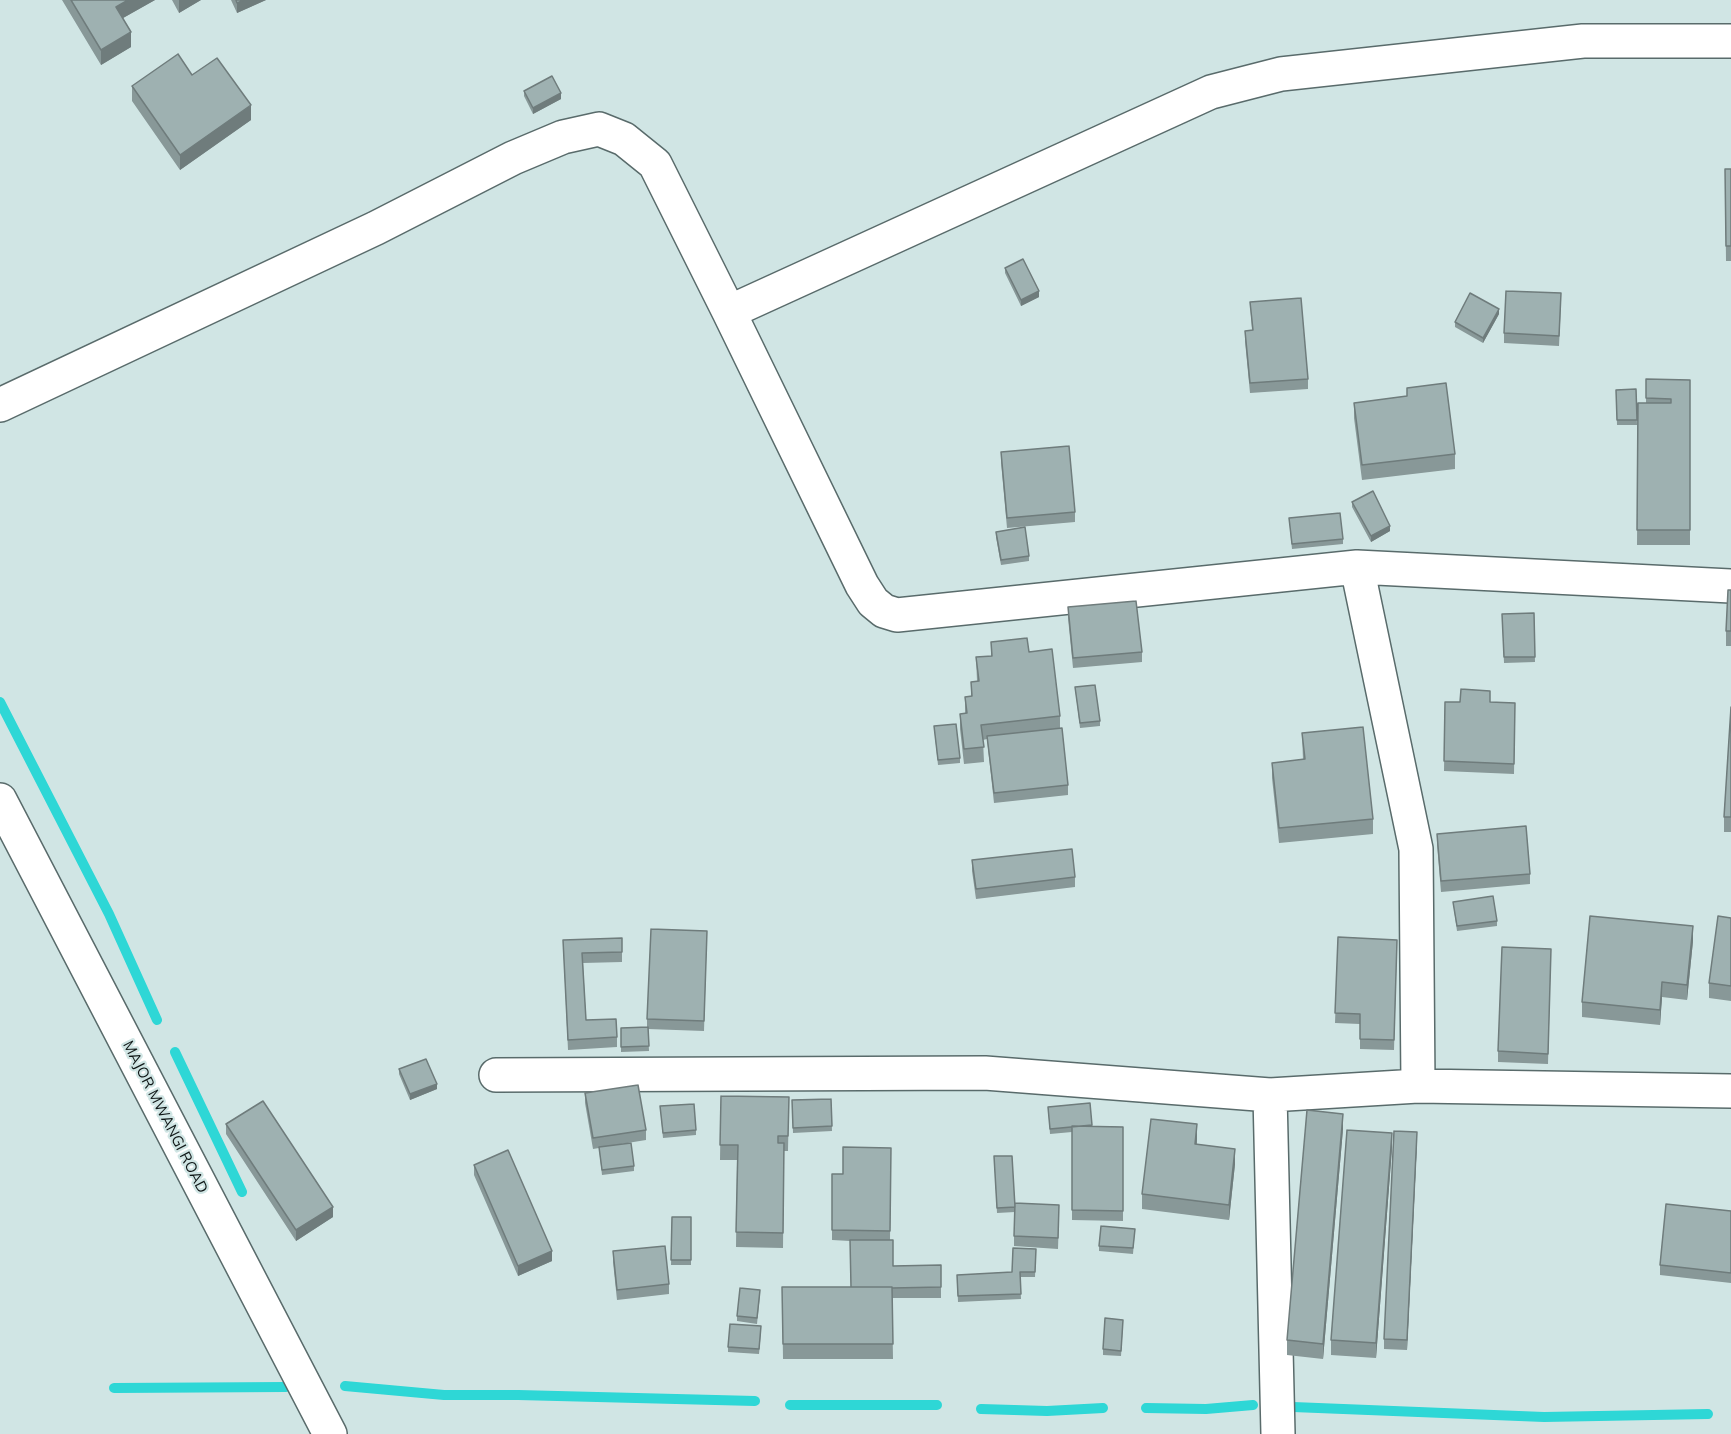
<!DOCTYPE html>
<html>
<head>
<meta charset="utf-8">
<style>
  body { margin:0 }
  canvas { display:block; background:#d0e5e4 }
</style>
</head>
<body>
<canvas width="1731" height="1434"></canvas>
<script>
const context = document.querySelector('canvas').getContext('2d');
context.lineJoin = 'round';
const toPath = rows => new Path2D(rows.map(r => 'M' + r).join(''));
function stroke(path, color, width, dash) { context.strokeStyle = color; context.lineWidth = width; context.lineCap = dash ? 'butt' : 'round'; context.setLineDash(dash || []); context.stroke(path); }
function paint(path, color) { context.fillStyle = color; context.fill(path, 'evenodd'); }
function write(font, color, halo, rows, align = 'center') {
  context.font = font + ' Mulish,sans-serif'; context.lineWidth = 4.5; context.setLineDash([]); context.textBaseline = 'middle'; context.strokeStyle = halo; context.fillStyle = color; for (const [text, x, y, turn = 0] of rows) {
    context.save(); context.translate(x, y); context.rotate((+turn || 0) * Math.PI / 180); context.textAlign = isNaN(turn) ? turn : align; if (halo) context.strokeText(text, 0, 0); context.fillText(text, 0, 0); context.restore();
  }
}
stroke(toPath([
  [0,702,109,914,157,1020],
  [175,1052,242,1192],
  [345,1386,444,1395,518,1395,755,1401],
  [114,1388,286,1387],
  [790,1405,937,1405],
  [1293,1407,1544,1417,1708,1414],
  [1146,1408,1206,1409,1253,1405],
  [981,1409,1047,1411,1103,1408]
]), '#2ed7d6', 10);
const minor = toPath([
  [729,312,1211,92,1281,74,1583,41,1731,41],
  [0,405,376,228,513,158,563,137,599,129,624,139,655,164,729,312,862,585,873,602,884,611,897,615,1357,567,1731,586],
  [1357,567,1416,849,1418,1086,1731,1091],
  [0,800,330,1434],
  [496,1075,985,1073,1270,1095,1418,1086],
  [1270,1095,1278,1434]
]);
stroke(minor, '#596b6b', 36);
stroke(minor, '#fff', 33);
paint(toPath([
  [62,0,155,0,123,18,131,47,101,65],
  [172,0,201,0,179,13],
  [231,0,266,0,237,13],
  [192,75,251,120,180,170,132,101,132,86],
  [524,91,561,99,533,114,524,96],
  [1725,169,1731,169,1731,261,1726,261],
  [1005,268,1039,297,1021,306,1005,273],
  [1250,302,1308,379,1308,389,1250,393,1245,341,1245,331,1252,330],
  [1561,303,1559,346,1504,343,1504,333],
  [1499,314,1483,343,1455,327,1455,322],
  [1646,379,1690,380,1690,545,1637,545,1638,403,1646,403],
  [1636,389,1637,425,1617,425,1616,390],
  [1354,403,1455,454,1455,469,1362,480,1354,418],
  [1001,452,1075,512,1075,522,1007,528,1001,462],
  [1352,502,1390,531,1371,542,1352,507],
  [1289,518,1343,539,1343,544,1292,549],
  [996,532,1029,556,1029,561,1001,565,996,537],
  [1731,590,1731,646,1726,646,1726,631],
  [1068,607,1142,652,1142,662,1073,668,1068,618],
  [1534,613,1535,662,1504,663,1502,614],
  [991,642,1029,652,1060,716,1060,728,1068,785,1068,795,994,803,987,739,983,740,984,762,964,764,960,729,960,714,965,713,965,697,971,696,971,682,977,681,976,657,991,656],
  [1075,687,1100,721,1100,726,1080,728],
  [1445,702,1490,702,1515,703,1514,774,1444,771],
  [1731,707,1731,832,1724,832,1724,817],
  [934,726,960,758,960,763,938,765],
  [1302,733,1373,819,1373,834,1279,843,1272,778,1272,763,1303,760],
  [1437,834,1530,874,1530,884,1441,892,1437,844],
  [972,860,1075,877,1075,887,976,899,972,871],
  [1453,902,1497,921,1497,926,1457,931],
  [1731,918,1731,1001,1709,998,1709,983],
  [707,931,704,1031,648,1029,649,1051,621,1052,621,1028,647,1027,647,1019],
  [1338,937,1397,940,1394,1050,1360,1049,1360,1024,1335,1023],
  [563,940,622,952,622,962,583,963,586,1020,617,1037,617,1047,568,1050],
  [1693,941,1687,1000,1662,997,1660,1025,1582,1017,1582,1002],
  [1551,949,1548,1064,1498,1062,1498,1051],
  [399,1069,437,1089,410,1100,399,1074],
  [585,1093,646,1130,646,1140,615,1145,634,1166,634,1171,602,1175,599,1148,593,1149,585,1103],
  [721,1096,789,1097,788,1151,784,1151,783,1248,736,1247,737,1160,720,1160],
  [831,1099,832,1131,793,1133,792,1100],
  [1090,1103,1092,1126,1123,1127,1123,1221,1072,1220,1072,1132,1050,1134,1048,1107],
  [660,1106,696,1130,696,1135,663,1138],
  [226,1124,333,1217,296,1241,226,1134],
  [1343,1129,1323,1359,1287,1355,1287,1340],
  [1197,1139,1197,1144,1235,1164,1229,1220,1142,1209,1142,1194],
  [1417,1142,1407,1350,1384,1349,1384,1339],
  [891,1148,890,1240,893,1266,941,1265,941,1298,892,1298,893,1359,783,1359,782,1287,851,1287,850,1241,832,1240,832,1174,843,1174],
  [1392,1148,1376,1358,1331,1355,1331,1340],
  [994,1156,1012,1156,1015,1212,997,1213],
  [474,1165,552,1261,518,1276,474,1175],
  [1731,1211,1731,1283,1660,1275,1660,1265],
  [1059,1216,1058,1249,1014,1246,1014,1236],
  [672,1217,691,1217,691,1265,671,1265],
  [1135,1229,1133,1254,1099,1251,1099,1246],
  [1036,1249,1035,1277,1020,1277,1021,1299,958,1302,957,1275,1012,1272],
  [613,1251,669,1284,669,1294,617,1300,613,1262],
  [760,1295,757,1324,737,1321,737,1316],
  [1123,1325,1121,1356,1103,1355,1103,1349],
  [761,1332,759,1354,728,1352,728,1347]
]), '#889898');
paint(toPath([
  [128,0,155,0,116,22,116,7],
  [179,0,201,0,179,13],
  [244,0,266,0,237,13,237,3],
  [131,32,131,47,101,65,101,50],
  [561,93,561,99,533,114,533,108],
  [251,105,251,120,180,170,180,155],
  [1039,291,1039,297,1021,306,1021,300],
  [1499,309,1499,314,1483,343,1483,338],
  [1390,526,1390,531,1371,542,1371,536],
  [1693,926,1693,941,1687,1000,1687,985],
  [1662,982,1662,997,1660,1025,1660,1010],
  [437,1084,437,1089,410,1100,410,1094],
  [1343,1114,1343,1129,1323,1359,1323,1344],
  [1197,1124,1197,1139,1195,1159,1195,1144],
  [1417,1132,1417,1142,1407,1350,1407,1340],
  [1392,1133,1392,1148,1376,1358,1376,1343],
  [1235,1149,1235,1164,1229,1220,1229,1205],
  [333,1207,333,1217,296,1241,296,1230],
  [552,1251,552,1261,518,1276,518,1266]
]), '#6f7c7c');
const building = toPath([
  [71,0,128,0,116,7,131,32,101,50,71,0],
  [236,0,244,0,237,3,236,0],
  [178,54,192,75,217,58,251,105,180,155,132,86,178,54],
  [552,76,561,93,533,108,524,91,552,76],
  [1725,169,1731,169,1731,246,1726,246,1725,169],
  [1023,259,1039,291,1021,300,1005,268,1023,259],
  [1506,291,1561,293,1559,336,1504,333,1506,291],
  [1470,293,1499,309,1483,338,1455,322,1470,293],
  [1301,298,1308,379,1250,383,1245,331,1253,330,1250,302,1301,298],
  [1646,379,1690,380,1690,530,1637,530,1638,403,1671,403,1671,399,1646,398,1646,379],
  [1446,383,1455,454,1362,465,1354,403,1407,396,1407,388,1446,383],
  [1636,389,1637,420,1617,420,1616,390,1636,389],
  [1069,446,1075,512,1007,518,1001,452,1069,446],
  [1373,491,1390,526,1371,536,1352,502,1373,491],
  [1340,513,1343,539,1292,544,1289,518,1340,513],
  [1025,527,1029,556,1001,560,996,532,1025,527],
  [1728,590,1731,590,1731,631,1726,631,1728,590],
  [1136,601,1142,652,1073,658,1068,607,1136,601],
  [1534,613,1535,657,1504,657,1502,614,1534,613],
  [1027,638,1029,652,1052,649,1060,716,981,725,984,747,964,749,960,714,967,713,965,697,972,696,971,682,979,681,976,657,992,656,991,642,1027,638],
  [1095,685,1100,721,1080,723,1075,687,1095,685],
  [1461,689,1490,691,1490,702,1515,703,1514,764,1444,761,1445,702,1460,702,1461,689],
  [1731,707,1731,817,1724,817,1731,707],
  [956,724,960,758,938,760,934,726,956,724],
  [1363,727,1373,819,1279,828,1272,763,1305,759,1302,733,1363,727],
  [1062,728,1068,785,994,793,987,736,1062,728],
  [1526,826,1530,874,1441,881,1437,834,1526,826],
  [1072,849,1075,877,976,889,972,860,1072,849],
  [1493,896,1497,921,1457,926,1453,902,1493,896],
  [1590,916,1693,926,1687,985,1662,982,1660,1010,1582,1002,1590,916],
  [1718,916,1731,918,1731,986,1709,983,1718,916],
  [651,929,707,931,704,1021,647,1019,651,929],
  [1338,937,1397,940,1394,1040,1360,1039,1360,1014,1335,1013,1338,937],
  [622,938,622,952,582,953,586,1020,616,1019,617,1037,568,1040,563,940,622,938],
  [1502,947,1551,949,1548,1054,1498,1051,1502,947],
  [648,1027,649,1046,621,1047,621,1028,648,1027],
  [426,1059,437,1084,410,1094,399,1069,426,1059],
  [638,1085,646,1130,593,1138,585,1093,638,1085],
  [721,1096,789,1097,788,1136,778,1136,778,1143,784,1143,783,1233,736,1232,738,1145,720,1145,721,1096],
  [831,1099,832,1126,793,1128,792,1100,831,1099],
  [263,1101,333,1207,296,1230,226,1124,263,1101],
  [1090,1103,1092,1125,1050,1129,1048,1107,1090,1103],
  [694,1104,696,1130,663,1133,660,1106,694,1104],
  [1307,1110,1343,1114,1323,1344,1287,1340,1307,1110],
  [1151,1119,1197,1124,1195,1144,1235,1149,1229,1205,1142,1194,1151,1119],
  [1072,1126,1123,1127,1123,1211,1072,1210,1072,1126],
  [1347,1130,1392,1133,1376,1343,1331,1340,1347,1130],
  [1394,1131,1417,1132,1407,1340,1384,1339,1394,1131],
  [631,1143,634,1166,602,1170,599,1147,631,1143],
  [843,1147,891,1148,890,1231,832,1230,832,1174,843,1174,843,1147],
  [508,1150,552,1251,518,1266,474,1165,508,1150],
  [994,1156,1012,1156,1015,1207,997,1208,994,1156],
  [1015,1203,1059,1205,1058,1238,1014,1236,1015,1203],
  [1666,1204,1731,1211,1731,1273,1660,1265,1666,1204],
  [672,1217,691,1217,691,1260,671,1260,672,1217],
  [1101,1226,1135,1229,1133,1248,1099,1246,1101,1226],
  [850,1240,893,1240,893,1266,941,1265,941,1287,892,1288,892,1287,851,1287,850,1240],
  [665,1246,669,1284,617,1290,613,1251,665,1246],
  [1013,1248,1036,1249,1035,1272,1020,1272,1021,1294,958,1296,957,1275,1012,1272,1013,1248],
  [782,1287,892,1287,893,1344,783,1344,782,1287],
  [740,1288,760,1290,757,1318,737,1316,740,1288],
  [1105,1318,1123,1320,1121,1351,1103,1349,1105,1318],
  [730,1324,761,1326,759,1349,728,1347,730,1324]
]);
paint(building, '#9eb1b1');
stroke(building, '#6f7c7c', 1.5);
write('15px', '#0f1616', '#d0e5e4', [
  ["MAJOR MWANGI ROAD",165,1117,63]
]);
</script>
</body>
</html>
